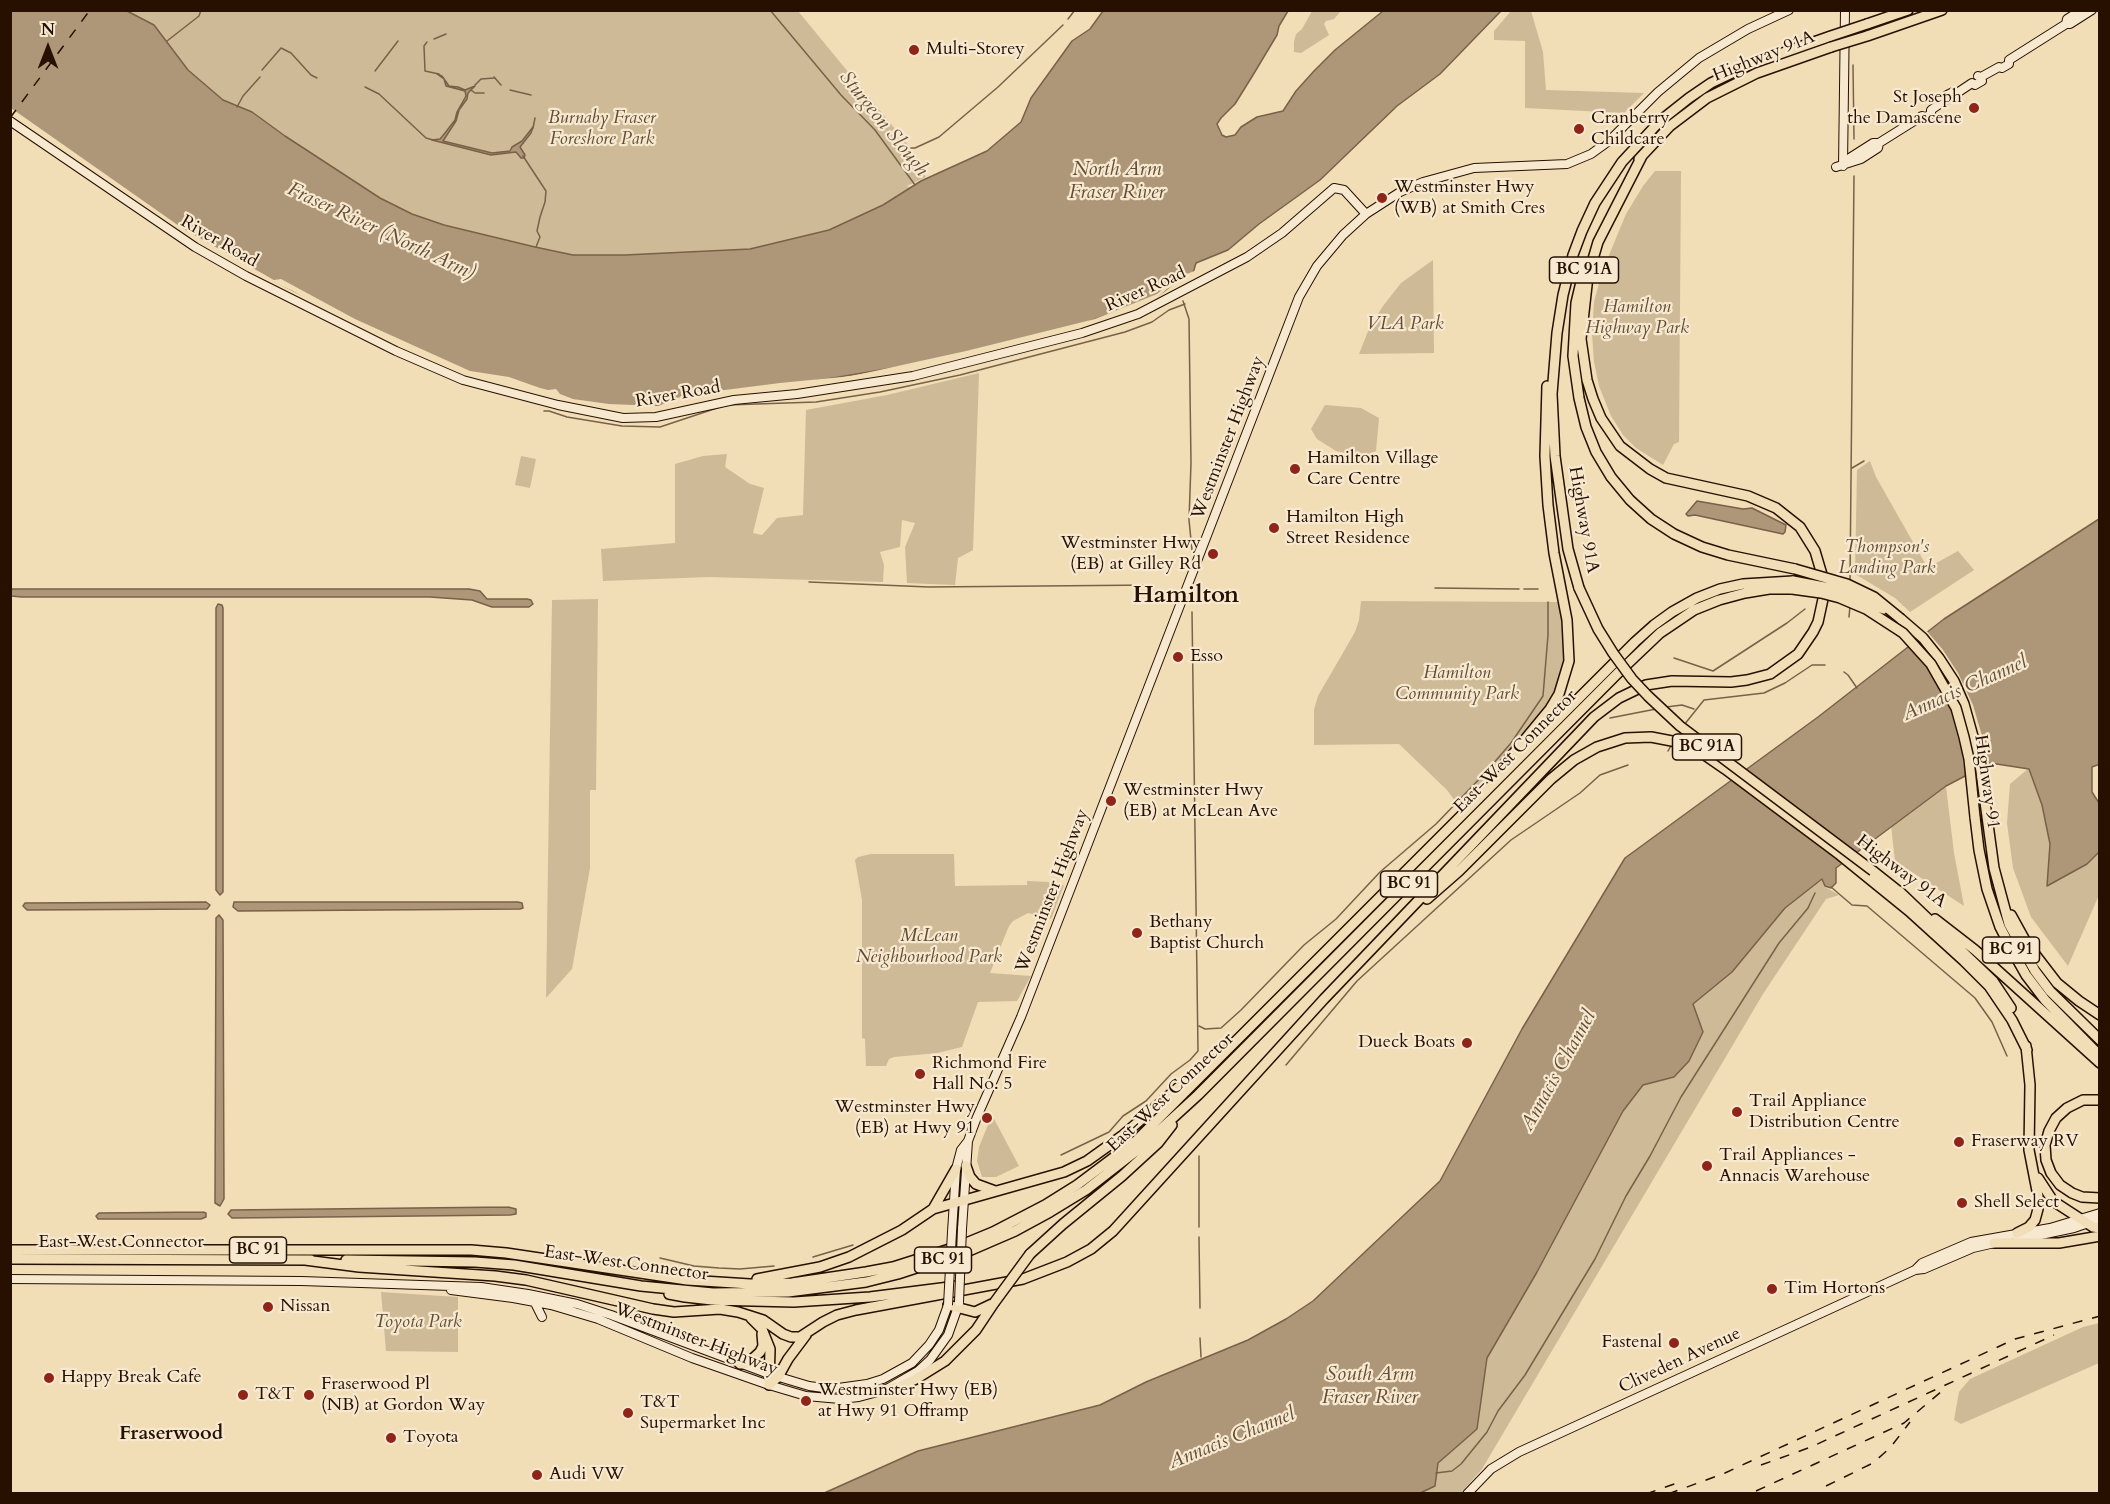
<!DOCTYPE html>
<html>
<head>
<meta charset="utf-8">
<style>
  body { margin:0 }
  #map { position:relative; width:2110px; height:1504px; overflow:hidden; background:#f1ddb6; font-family:Cardo,serif }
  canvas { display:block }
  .frame { position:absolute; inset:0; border:12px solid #281000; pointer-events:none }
  .north { position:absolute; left:18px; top:18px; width:60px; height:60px; -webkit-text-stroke:4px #f6e9d0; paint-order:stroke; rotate:0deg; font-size:16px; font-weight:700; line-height:24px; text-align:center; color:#281000 }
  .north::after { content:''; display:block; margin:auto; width:21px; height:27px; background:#281000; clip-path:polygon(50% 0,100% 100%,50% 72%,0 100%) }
</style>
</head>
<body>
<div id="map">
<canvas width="2110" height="1504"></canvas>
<div class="frame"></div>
<div class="north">N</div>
</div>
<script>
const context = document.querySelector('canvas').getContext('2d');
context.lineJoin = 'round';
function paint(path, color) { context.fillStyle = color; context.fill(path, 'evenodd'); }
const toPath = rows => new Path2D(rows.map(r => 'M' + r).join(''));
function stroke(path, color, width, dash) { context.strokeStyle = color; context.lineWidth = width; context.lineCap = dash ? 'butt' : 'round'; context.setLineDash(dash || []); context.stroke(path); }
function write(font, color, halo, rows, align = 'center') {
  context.font = font + ' Cardo,serif'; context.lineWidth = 4.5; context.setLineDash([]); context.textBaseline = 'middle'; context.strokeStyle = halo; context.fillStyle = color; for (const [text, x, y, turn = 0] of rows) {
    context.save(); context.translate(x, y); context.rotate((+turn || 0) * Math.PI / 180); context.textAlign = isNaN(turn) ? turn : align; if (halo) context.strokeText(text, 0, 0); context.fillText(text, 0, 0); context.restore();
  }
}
paint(toPath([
  [127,11,798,11,909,146,926,177,907,186,910,188,883,205,829,230,750,249,625,255,573,255,538,248,444,225,412,214,380,198,285,136,252,112,223,100,188,70,154,25],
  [1312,11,1341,11,1334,19,1326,21,1324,24,1329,35,1301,53,1294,52,1294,42,1296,34,1302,29],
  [1511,11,1531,11,1543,52,1546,90,1644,93,1624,113,1525,108,1525,41,1494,40,1494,31],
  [1655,171,1681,171,1679,442,1674,444,1663,465,1636,448,1623,435,1611,416,1599,386,1594,362,1592,334,1594,302,1602,272,1626,214,1643,186],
  [1433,260,1434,353,1359,354,1370,326,1383,306,1401,283],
  [979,373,973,550,958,558,955,585,907,583,905,547,915,523,902,520,900,547,880,552,884,565,883,582,709,577,603,581,601,549,675,543,675,464,703,456,727,454,725,467,750,484,764,488,753,533,762,535,777,518,803,515,806,410,887,395],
  [1325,405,1361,408,1379,418,1376,451,1363,457,1336,451,1317,439,1311,429],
  [521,456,536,459,530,488,515,485],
  [1870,461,1876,477,1926,565,1929,567,1958,551,1974,570,1910,612,1895,598,1855,574,1857,470],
  [598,599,596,790,590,790,590,868,572,969,546,998,552,600],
  [1361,601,1560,602,1565,651,1564,662,1556,690,1546,708,1512,750,1462,804,1457,799,1455,801,1447,790,1399,744,1314,745,1314,710,1318,696,1355,632,1359,620],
  [2029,768,2087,864,2099,852,2099,895,2068,966,2031,917,2013,868,2007,823,2010,784],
  [1946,786,1954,853,1964,906,1895,861,1891,825],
  [871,854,954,854,955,886,1027,885,1027,881,1049,882,1050,886,1064,885,1051,919,1028,913,1013,921,1009,926,990,973,1031,976,1017,1001,978,1002,962,1047,937,1053,894,1057,889,1059,886,1066,866,1066,865,1039,862,1038,862,900,855,860,858,857],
  [1823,879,1825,887,1839,895,1826,899,1763,994,1482,1469,1461,1493,1342,1494,1617,1096,1687,1011,1709,979,1785,908],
  [992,1115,1019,1166,996,1177,982,1177,977,1161,979,1147],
  [381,1292,458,1297,458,1352,386,1351],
  [2099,1323,2099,1363,1961,1424,1954,1420,1959,1392,1970,1379,2083,1327]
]), '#cfba97');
const water = toPath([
  [11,11,127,11,154,25,188,70,223,100,252,112,285,136,380,198,412,214,444,225,535,247,573,255,625,255,750,249,829,230,883,205,921,181,987,151,1021,122,1031,98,1072,41,1090,29,1103,11,1288,11,1279,26,1277,35,1253,75,1235,104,1221,118,1217,124,1222,135,1226,137,1235,135,1241,127,1257,117,1283,111,1296,91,1314,71,1335,50,1383,11,1501,11,1440,74,1397,106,1320,180,1259,224,1228,250,1196,263,1193,273,1180,279,1158,296,1072,328,934,361,827,379,684,399,642,410,596,405,552,395,508,379,470,373,425,356,230,259,171,223,11,111,11,11],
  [437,74,442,76,449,86,458,87,465,90,475,86,468,93,467,99,459,110,456,121,443,141,492,153,510,151,512,147,522,141,533,127,531,133,520,147,525,155,524,158,521,158,516,152,491,155,432,140,440,139,445,133,455,120,457,112,466,96,465,91,446,86,444,79,437,74],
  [1697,501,1743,509,1752,508,1786,525,1785,532,1783,534,1695,515,1688,516,1686,514,1697,501],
  [2099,519,2100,764,2092,767,2092,792,2099,803,2099,852,2087,864,2047,886,2050,844,2042,805,2029,769,1990,763,1946,786,1836,868,1836,883,1831,888,1825,886,1822,879,1785,908,1732,972,1693,1004,1703,1032,1689,1061,1674,1077,1643,1085,1623,1111,1537,1272,1487,1358,1477,1429,1438,1463,1435,1486,1418,1494,822,1494,918,1451,1100,1405,1146,1382,1248,1340,1286,1319,1313,1301,1440,1181,1522,1029,1625,858,1818,717,1944,619,2099,519],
  [11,589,469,589,480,591,487,599,527,599,531,600,533,604,529,607,492,607,472,600,430,597,22,597,11,596,11,589],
  [218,604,222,605,223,608,223,892,220,895,216,890,216,608,218,604],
  [206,902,210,905,207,909,27,910,23,906,25,903,206,902],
  [234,902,518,902,522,903,523,908,520,909,238,911,233,907,234,902],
  [219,915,223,920,224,1199,220,1206,215,1203,216,918,219,915],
  [508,1207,516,1209,516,1214,510,1215,232,1218,228,1214,231,1210,508,1207],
  [203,1212,206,1213,206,1217,201,1219,98,1219,96,1216,99,1213,203,1212]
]);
paint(water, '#ad9778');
stroke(water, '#786148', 1.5);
paint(toPath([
  [11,108,182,228,274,280,281,279,355,319,470,371,509,377,540,388,548,390,556,389,560,394,573,399,609,404,658,406,674,399,700,391,717,391,780,383,852,376,966,351,1095,319,1157,294,1179,277,1197,270,1195,275,1167,289,1157,298,1118,315,1063,333,935,364,827,382,684,401,642,413,595,408,551,398,507,382,470,376,425,360,329,312,293,291,236,265,160,218,83,165,10,113],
  [1926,630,1943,650,1958,673,1973,705,1985,746,1989,767,1966,779,1962,753,1951,711,1937,682,1921,659,1906,645]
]), '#f1ddb6');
stroke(toPath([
  [770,10,841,95,875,130,915,185],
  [1068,19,1075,10],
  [434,39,446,34],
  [167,41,199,16,201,10],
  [427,42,424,46,425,71,439,74],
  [1853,65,1854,139],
  [262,70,281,48,291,53,311,75,317,78],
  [375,71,398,41],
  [494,77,501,85],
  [475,85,481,79,494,78],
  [365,87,379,94,426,138,433,140],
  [471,90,475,93,484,93],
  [510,90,531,95],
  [237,107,243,96,260,77],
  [533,128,535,118],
  [911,148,915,148,939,137,998,87,1063,25],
  [902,154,906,150],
  [523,156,546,191,545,202,540,217,537,231,540,237,536,247],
  [1183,301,1189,319,1191,463,1189,520,1192,550],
  [727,405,816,402,880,392,960,375,1125,332,1152,322,1169,310,1185,304],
  [544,411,549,411,567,417,622,426,660,427,723,406],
  [1852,468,1864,461],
  [1850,580,1854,176],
  [809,582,929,587,1153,585],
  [1435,588,1519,589],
  [1524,589,1538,589],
  [1849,617,1850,606],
  [1674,658,1713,671,1787,623,1805,609],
  [1844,672,1848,675,1857,688],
  [1666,707,1682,705,1694,709],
  [1610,718,1656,709],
  [1684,725,1704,700,1764,693,1785,683,1812,665,1825,665],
  [1668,751,1672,744],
  [1831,887,1852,905,1867,906,1975,998,1992,1022,2007,1056],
  [1199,1026,1205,1029,1221,1028,1241,1010,1304,945,1336,919,1380,872,1436,824,1486,772,1511,743,1543,696,1548,635,1548,602],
  [1286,1065,1357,981,1511,840,1580,793,1600,775,1628,765],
  [1061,1155,1109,1132,1123,1116,1146,1101,1171,1074,1190,1060,1198,1051,1192,612],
  [1199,1156,1199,1227],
  [1199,1237,1200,1308],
  [813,1257,853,1245],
  [660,1258,694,1266,719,1268,740,1269,774,1266],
  [1200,1338,1201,1357],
  [1436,1473,1452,1471,1461,1464,1487,1432,1498,1411,1525,1375,1595,1259,1626,1196,1650,1156,1681,1097,1779,943,1808,908,1815,893]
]), '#786148', 1.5);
const secondary = toPath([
  [2066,24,2067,19,2081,10],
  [1978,76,1981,77,1999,67,2002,68,2009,64,2009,60,2066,24,2070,24,2092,10],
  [10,121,195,247,246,276,396,351,463,380,558,405,623,418,656,417,734,400,797,394,913,376,1082,333,1138,314,1247,257,1282,233,1334,188,1344,190,1366,214],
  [1843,166,1851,157,1873,143,1879,143,1922,116,1926,117,1931,114,1931,110,1947,99,1947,95,1953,92,1957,93,1972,83,1975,85,1982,81,1981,77],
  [1843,166,1845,10],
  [1836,167,1861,159,1878,148,1879,143],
  [962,1229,968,1141],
  [952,1232,956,1169,961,1150,968,1141,977,1117,1021,1017,1299,297,1317,266,1343,235,1366,214,1400,192,1423,182,1474,168,1567,164,1591,154,1609,141,1658,92,1699,58,1748,29,1789,10],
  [2017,1240,2074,1228,2100,1219],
  [1915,1270,1922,1263,1971,1242,2050,1228,2100,1213],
  [10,1279,301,1281,481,1287,528,1294,577,1304,611,1315,769,1374,809,1386,831,1389,867,1384,883,1379,912,1363,929,1345,939,1330,948,1305],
  [451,1290,513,1298,551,1305,598,1319,692,1358,769,1385,806,1396,840,1399,859,1397,885,1390,918,1371,930,1360,948,1335,959,1304],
  [534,1301,542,1317],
  [1467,1494,1491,1469,1519,1452,1915,1270,1924,1269,1973,1248,1999,1242]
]);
const highway = toPath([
  [1867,24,1908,10],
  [1867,36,1942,10],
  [1639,159,1670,126,1707,98,1757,73,1831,47],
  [1581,282,1576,303,1573,356,1579,398,1586,427,1596,452,1611,477,1630,500,1651,519,1674,534,1702,547,1728,555,1795,569],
  [1579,588,1568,549,1555,456,1552,394,1557,333,1563,295,1573,255,1582,231,1595,203,1622,162,1660,121,1689,98,1711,83,1751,64,1831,36],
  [1901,619,1923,638,1939,658,1954,681,1964,704,1979,758,1994,868,2009,924,2035,971,2050,991,2100,1040],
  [1503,766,1550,709,1559,694,1569,661,1567,620,1554,553,1548,505,1545,456,1547,386],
  [1975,817,1979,850,1987,889,2000,927,2013,952,2026,975,2045,1000,2100,1056],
  [1873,871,1902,894],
  [1899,891,1993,981,2011,1008],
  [1427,899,1459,871,1551,779,1574,760,1597,747,1625,738,1651,737,1677,742,1699,751,1725,769,1840,855,1909,911,1964,961,1989,986,2012,1020,2027,1050],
  [2011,915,2027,944,2057,983,2079,1001,2100,1015],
  [1935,919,1975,950,2100,1063],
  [2100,1100,2083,1100,2067,1108,2056,1118,2049,1131,2045,1145,2046,1160,2051,1173,2060,1185,2072,1193,2082,1197,2100,1198],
  [966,1166,970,1177,976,1184,995,1191],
  [2038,1178,2053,1201,2093,1227,2100,1228],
  [933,1209,956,1169],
  [2017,1233,2029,1227,2035,1220,2038,1209,2038,1196,2029,1150,2030,1085,2026,1046],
  [1994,1243,2059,1243,2100,1236],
  [10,1250,471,1250,506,1253,687,1280,750,1284,792,1283,866,1272,893,1267,959,1246,993,1232,1045,1205,1077,1185,1137,1140,1635,642,1654,625,1672,612,1697,598,1720,589,1743,584,1793,581],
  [1030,1254,1063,1224,1122,1176,1158,1143,1172,1125],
  [10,1259,311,1260],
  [305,1260,359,1267,495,1276,526,1280,653,1309,674,1312,720,1309,738,1312,763,1320,783,1334,791,1337,800,1337,823,1322,837,1315,856,1310,1023,1279,1067,1262,1091,1249,1113,1231,1324,999,1594,717,1619,698,1646,685,1672,681,1731,682,1747,680,1770,674,1798,654,1813,632,1818,622,1823,599,1823,578,1815,551,1800,527,1776,508,1748,496,1666,478,1650,469,1620,446,1601,418,1593,399,1587,380,1581,339,1588,276,1598,242,1642,156],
  [346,1260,475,1262,514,1265,641,1286,713,1293,788,1292,866,1282,898,1274,971,1250,1015,1231,1050,1212,1086,1190,1140,1148,1198,1095,1619,672,1660,633,1694,610,1719,600,1745,593,1769,589,1792,589],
  [757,1279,820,1267,849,1257,902,1230,933,1209,1064,1172,1087,1161,1122,1136,1179,1087,1199,1073],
  [669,1294,685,1297,712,1300,794,1302,870,1297,957,1286],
  [948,1305,975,1312,992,1304],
  [751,1318,762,1329,770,1349,769,1385],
  [740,1364,748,1363,760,1352,763,1346,762,1334],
  [769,1385,778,1377,788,1359,806,1335],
  [885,1390,899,1387,916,1379,945,1361,976,1330,994,1303]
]);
stroke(secondary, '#281000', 10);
stroke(highway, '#281000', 12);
stroke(secondary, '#f6e9d0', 8);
stroke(highway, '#f1ddb6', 9);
stroke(toPath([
  [10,118,90,10],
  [1761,1465,1811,1447,2054,1335],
  [1826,1486,1873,1463,1890,1448,1910,1422],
  [1756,1491,1904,1423,1942,1391],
  [1646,1494,1677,1483],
  [1668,1494,1725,1473,2015,1339,2100,1316]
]), '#281000', 1.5, [10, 10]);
const secondaryBridge = toPath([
  [959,1302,962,1229],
  [948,1305,952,1232]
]);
const highwayBridge = toPath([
  [1831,36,1867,24],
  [1831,47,1867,36],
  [1795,569,1847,584,1874,597,1901,619],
  [1793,581,1845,591,1883,609],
  [1579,588,1598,629,1613,653,1632,679,1648,696,1680,726,1873,871],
  [1792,589,1821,593,1840,598,1866,609,1903,633,1931,664,1956,708,1964,737,1969,759,1975,817],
  [994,1303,1030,1254]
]);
stroke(secondaryBridge, '#281000', 10, []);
stroke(highwayBridge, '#281000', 12, []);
stroke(secondaryBridge, '#f6e9d0', 8);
stroke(highwayBridge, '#f1ddb6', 9);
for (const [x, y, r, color] of [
  [914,50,6,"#8f2418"],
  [1974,108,6,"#8f2418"],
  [1579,129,6,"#8f2418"],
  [1382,198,6,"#8f2418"],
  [1295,469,6,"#8f2418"],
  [1274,528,6,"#8f2418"],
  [1213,554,6,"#8f2418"],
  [1178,657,6,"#8f2418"],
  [1111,801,6,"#8f2418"],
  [1137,933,6,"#8f2418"],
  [1467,1043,6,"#8f2418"],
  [920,1074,6,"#8f2418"],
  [1737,1112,6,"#8f2418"],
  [987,1118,6,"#8f2418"],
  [1959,1142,6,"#8f2418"],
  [1707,1166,6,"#8f2418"],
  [1962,1203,6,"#8f2418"],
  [1772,1289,6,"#8f2418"],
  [268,1307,6,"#8f2418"],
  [1674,1343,6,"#8f2418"],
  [49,1378,6,"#8f2418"],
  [243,1395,6,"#8f2418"],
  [309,1395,6,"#8f2418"],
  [806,1401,6,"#8f2418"],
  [628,1413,6,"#8f2418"],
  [391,1438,6,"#8f2418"],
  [537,1475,6,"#8f2418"]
]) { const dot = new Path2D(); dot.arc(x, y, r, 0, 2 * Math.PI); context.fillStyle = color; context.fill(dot); stroke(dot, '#f6e9d0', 2); }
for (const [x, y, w] of [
  [1584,270,69],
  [1707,747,69],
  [1409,884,57],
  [2011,950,57],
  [258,1250,57],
  [943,1260,57]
]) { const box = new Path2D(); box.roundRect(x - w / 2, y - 13, w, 26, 4.5); context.fillStyle = '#f6e9d0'; context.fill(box); stroke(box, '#281000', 1.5); }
write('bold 16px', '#281000', null, [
  ["BC 91A",1584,270],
  ["BC 91A",1707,747],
  ["BC 91",1409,884],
  ["BC 91",2011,950],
  ["BC 91",258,1250],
  ["BC 91",943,1260]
]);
write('18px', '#281000', '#f6e9d0', [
  ["Multi-Storey",926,50],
  ["St Joseph",1962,98,"right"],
  ["the Damascene",1962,119,"right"],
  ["Cranberry",1591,119],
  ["Childcare",1591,140],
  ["Westminster Hwy",1394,188],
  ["(WB) at Smith Cres",1394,209],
  ["Hamilton Village",1307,459],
  ["Care Centre",1307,480],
  ["Hamilton High",1286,518],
  ["Street Residence",1286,539],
  ["Westminster Hwy",1201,544,"right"],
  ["(EB) at Gilley Rd",1201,565,"right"],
  ["Esso",1190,657],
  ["Westminster Hwy",1123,791],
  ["(EB) at McLean Ave",1123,812],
  ["Bethany",1149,923],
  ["Baptist Church",1149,944],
  ["Dueck Boats",1455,1043,"right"],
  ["Richmond Fire",932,1064],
  ["Hall No. 5",932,1085],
  ["Trail Appliance",1749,1102],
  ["Distribution Centre",1749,1123],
  ["Westminster Hwy",975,1108,"right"],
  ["(EB) at Hwy 91",975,1129,"right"],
  ["Fraserway RV",1971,1142],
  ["Trail Appliances -",1719,1156],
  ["Annacis Warehouse",1719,1177],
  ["Shell Select",1974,1203],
  ["Tim Hortons",1784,1289],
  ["Nissan",280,1307],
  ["Fastenal",1662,1343,"right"],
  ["Happy Break Cafe",61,1378],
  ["Fraserwood Pl",321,1385],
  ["(NB) at Gordon Way",321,1406],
  ["Westminster Hwy (EB)",818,1391],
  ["at Hwy 91 Offramp",818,1412],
  ["T&T",255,1395],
  ["T&T",640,1403],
  ["Supermarket Inc",640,1424],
  ["Toyota",403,1438],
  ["Audi VW",549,1475]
], 'left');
write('18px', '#281000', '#f6e9d0', [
  ["Highway 91A",1764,57,-22],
  ["River Road",219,242,30],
  ["River Road",1146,290,-24],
  ["River Road",678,395,-10],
  ["Westminster Highway",1229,438,-69],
  ["Highway 91A",1583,520,80],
  ["East-West Connector",1516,752,-45],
  ["Highway 91",1986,782,82],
  ["Highway 91A",1901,872,37],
  ["Westminster Highway",1053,891,-69],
  ["East-West Connector",1171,1093,-43],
  ["East-West Connector",121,1243],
  ["East-West Connector",626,1264,8],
  ["Westminster Highway",696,1340,21],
  ["Cliveden Avenue",1680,1361,-25]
]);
write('italic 18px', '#624c35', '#f6e9d0', [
  ["Burnaby Fraser",602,119],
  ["Foreshore Park",602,140],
  ["Hamilton",1637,308],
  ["Highway Park",1637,329],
  ["VLA Park",1405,325],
  ["Thompson's",1887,548],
  ["Landing Park",1887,569],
  ["Hamilton",1457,674],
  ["Community Park",1457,695],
  ["McLean",929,937],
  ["Neighbourhood Park",929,958],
  ["Toyota Park",418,1323]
]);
write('italic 20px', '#644d36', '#f6e9d0', [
  ["Sturgeon Slough",883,124,51],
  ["North Arm",1117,170],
  ["Fraser River",1117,193],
  ["Fraser River (North Arm)",381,232,25],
  ["Annacis Channel",1965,689,-24],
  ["Annacis Channel",1559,1071,-61],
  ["South Arm",1370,1375],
  ["Fraser River",1370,1398],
  ["Annacis Channel",1232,1439,-22]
]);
write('bold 20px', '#281000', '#f6e9d0', [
  ["Fraserwood",171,1434]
]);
write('bold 24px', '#281000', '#f6e9d0', [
  ["Hamilton",1186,596]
]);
</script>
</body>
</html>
